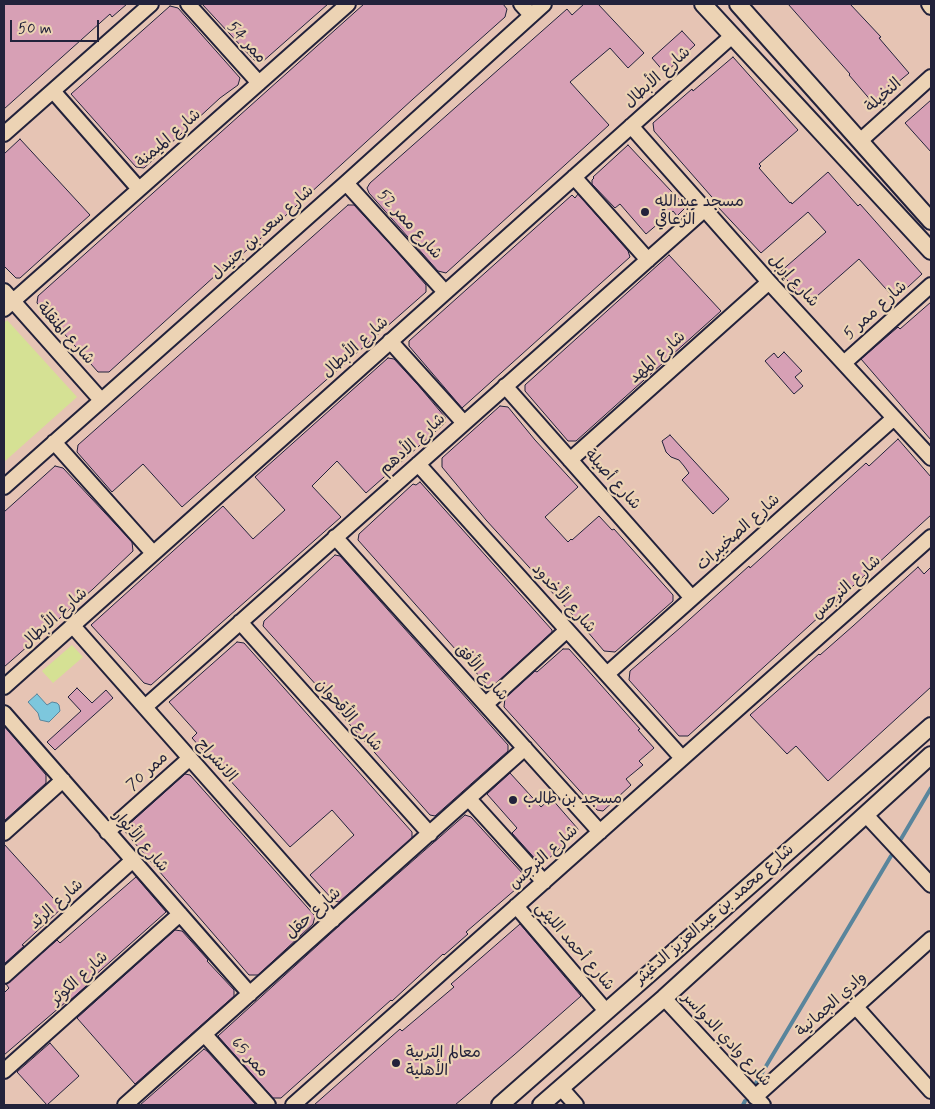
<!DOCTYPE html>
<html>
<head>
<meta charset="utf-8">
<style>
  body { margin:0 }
  #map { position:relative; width:935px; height:1109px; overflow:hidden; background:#e6c4b4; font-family:Mynerve,sans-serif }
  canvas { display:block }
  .frame { position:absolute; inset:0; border:5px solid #22223b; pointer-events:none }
  .scale { position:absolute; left:10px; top:20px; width:89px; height:22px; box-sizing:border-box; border:2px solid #22223b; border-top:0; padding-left:6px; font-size:15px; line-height:18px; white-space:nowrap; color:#22223b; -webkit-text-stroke:4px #ecd3b4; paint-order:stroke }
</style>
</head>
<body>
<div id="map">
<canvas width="935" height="1109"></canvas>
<div class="frame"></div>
<div class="scale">50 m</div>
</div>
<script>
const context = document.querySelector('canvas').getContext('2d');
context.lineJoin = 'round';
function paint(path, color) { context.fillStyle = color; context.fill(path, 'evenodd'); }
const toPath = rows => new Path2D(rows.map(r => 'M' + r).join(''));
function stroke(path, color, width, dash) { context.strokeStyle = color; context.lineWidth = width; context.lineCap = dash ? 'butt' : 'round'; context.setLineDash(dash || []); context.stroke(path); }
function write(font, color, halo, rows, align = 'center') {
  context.font = font + ' Mynerve,"Playpen Sans Arabic",sans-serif'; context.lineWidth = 4.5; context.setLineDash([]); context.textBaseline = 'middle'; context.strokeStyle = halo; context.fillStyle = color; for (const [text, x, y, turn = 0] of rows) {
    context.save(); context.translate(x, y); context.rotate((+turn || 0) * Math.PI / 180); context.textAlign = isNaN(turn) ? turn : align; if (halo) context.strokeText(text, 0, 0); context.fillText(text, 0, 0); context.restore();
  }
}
paint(toPath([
  [7,320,77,397,4,462,4,323],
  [72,645,83,657,53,683,42,671]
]), '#d5e194');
const water = toPath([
  [37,694,47,705,52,702,57,703,59,705,60,711,49,722,40,720,38,713,28,702,37,694]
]);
paint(water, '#7dc7dd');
stroke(water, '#59859c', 1);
stroke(toPath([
  [901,839,931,788],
  [756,1083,891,856],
  [743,1105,745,1101]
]), '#59859c', 4);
const building = toPath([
  [4,4,127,4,112,17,110,14,4,109,4,4],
  [202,4,328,4,261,63,255,61,202,4],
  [364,4,503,4,507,9,505,17,413,99,260,239,228,266,227,265,109,372,98,372,37,303,38,296,364,4],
  [584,4,598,4,644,53,628,68,610,48,570,82,609,125,446,273,438,271,369,193,367,188,370,183,567,9,572,15,584,4],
  [788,4,850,4,881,37,879,38,909,73,873,103,849,75,850,74,788,4],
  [170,6,178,8,240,78,238,85,220,98,144,168,136,167,71,94,170,6],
  [682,31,695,45,665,73,652,58,682,31],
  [733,57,798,130,759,164,761,166,759,168,790,203,791,202,792,204,828,172,858,206,860,204,922,274,895,299,859,259,808,304,780,272,826,232,808,212,761,253,717,206,718,204,654,131,653,123,692,89,693,91,733,57],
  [931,100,931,152,905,123,931,100],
  [20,139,90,215,20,278,16,278,4,266,4,154,20,139],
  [628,145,686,207,677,216,673,211,646,234,620,204,615,208,592,184,592,180,594,178,593,177,628,145],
  [578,194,628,251,630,257,462,408,409,346,409,341,572,195,575,198,578,194],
  [348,205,354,205,390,244,426,285,426,292,182,507,143,464,112,492,77,452,78,445,348,205],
  [669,255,721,311,576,441,568,441,525,391,525,385,669,255],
  [931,302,931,440,861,359,898,327,900,329,931,302],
  [784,352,802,371,795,377,803,386,794,394,765,361,774,353,778,358,784,352],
  [388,358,394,359,418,385,445,417,445,423,366,493,337,461,312,486,341,517,151,685,144,683,91,625,223,506,253,539,285,510,255,477,388,358],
  [500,406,508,407,535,440,578,487,545,517,568,542,571,539,572,540,599,516,612,530,614,529,673,595,673,601,615,652,604,651,581,624,486,520,442,467,442,458,500,406],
  [670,435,729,499,713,514,682,480,689,473,684,466,679,460,671,457,666,452,662,441,670,435],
  [898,439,931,477,931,515,688,736,679,736,629,680,630,671,680,628,749,566,750,568,866,463,869,466,898,439],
  [55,466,63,468,132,542,133,551,93,589,4,667,4,512,55,466],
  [420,482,552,630,552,632,492,687,489,687,358,540,359,534,413,484,416,485,420,482],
  [335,555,340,556,508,745,508,751,435,816,430,815,336,709,337,708,263,626,264,621,335,555],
  [918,567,924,574,931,567,931,687,828,781,796,746,787,754,750,715,819,654,820,655,853,626,918,567],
  [237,642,244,643,412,832,412,838,339,902,334,901,310,875,354,835,332,810,290,847,192,738,197,733,169,702,237,642],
  [563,649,569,649,640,729,638,730,654,748,639,761,643,765,626,779,631,785,603,811,597,810,504,707,505,698,535,671,537,672,563,649],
  [77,688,92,703,106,690,113,698,55,750,47,742,81,711,68,697,77,688],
  [4,726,46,775,46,783,4,821,4,726],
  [510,773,541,807,551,798,578,829,577,832,544,863,539,863,512,833,517,828,487,794,510,773],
  [185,774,190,775,315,916,313,924,258,975,249,975,126,833,127,826,185,774],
  [465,815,471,817,524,875,523,883,466,932,468,934,444,955,443,954,392,1001,391,1000,281,1098,273,1098,218,1036,351,915,465,815],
  [4,844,62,908,22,945,24,946,4,964,4,844],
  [136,877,166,912,92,978,93,980,68,1002,67,1001,4,1055,4,993,9,988,6,984,57,940,60,943,136,877],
  [520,924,581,996,514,1055,455,1105,314,1105,400,1029,402,1031,454,987,451,984,520,924],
  [175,930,182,931,208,960,207,961,234,990,234,996,135,1084,77,1018,175,930],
  [50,1043,79,1076,47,1105,17,1072,50,1043],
  [204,1049,207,1051,256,1105,140,1105,204,1049]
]);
paint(building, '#d7a0b5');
stroke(building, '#22223b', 1);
const minor = toPath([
  [188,4,259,83],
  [521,4,531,15],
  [929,4,931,7],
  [53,91,139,189],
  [631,126,769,282,931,458],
  [4,134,151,4],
  [860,141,931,77],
  [574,177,648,260],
  [346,183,445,292],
  [4,291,101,400],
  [4,309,348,4],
  [390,341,464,423],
  [844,363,931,285],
  [505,386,692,598],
  [54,442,153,553],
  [570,460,769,282],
  [418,464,682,758],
  [4,487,346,183,544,4],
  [335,537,600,832],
  [240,622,430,834],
  [73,626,333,920],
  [607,674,894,418],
  [4,687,732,36],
  [486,704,567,630],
  [145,707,705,209],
  [4,713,250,994],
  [469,799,544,882],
  [866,815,931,885],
  [107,832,190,758],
  [4,833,63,780],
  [516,906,606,1011],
  [4,976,133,860],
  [664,998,763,1105],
  [856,1007,931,1091],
  [205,1035,268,1105],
  [4,1071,180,914],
  [561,1088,576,1105],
  [755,1097,931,939],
  [125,1105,525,748],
  [293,1105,931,537]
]);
const tertiary = toPath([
  [703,4,931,251],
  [738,4,931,221],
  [500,1105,931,726],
  [541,1105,664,998,931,755]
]);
stroke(minor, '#22223b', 18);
stroke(tertiary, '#22223b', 20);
stroke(minor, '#ecd3b4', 14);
stroke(tertiary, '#ecd3b4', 16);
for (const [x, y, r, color] of [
  [645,212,5,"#22223b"],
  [513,800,5,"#22223b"],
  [396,1063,5,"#22223b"]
]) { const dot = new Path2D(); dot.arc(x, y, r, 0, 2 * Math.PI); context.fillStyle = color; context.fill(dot); stroke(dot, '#ecd3b4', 2); }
write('16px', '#22223b', '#ecd3b4', [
  ["ممر 54",246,43,48],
  ["شارع الأبطال",658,78,-42],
  ["النخيلة",884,96,-42],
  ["شارع الميمنة",169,139,-41],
  ["شارع ممر 52",409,225,48],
  ["شارع سعد بن جنيدل",263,233,-42],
  ["شارع إربل",793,281,48],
  ["شارع ممر 5",876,311,-42],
  ["شارع المنقلة",65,334,48],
  ["شارع الأبطال",356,348,-42],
  ["شارع المهد",658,358,-42],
  ["شارع الأدهم",413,445,-42],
  ["شارع أصيلة",612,480,48],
  ["شارع الصخيبرات",739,533,-42],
  ["شارع النرجس",847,588,-42],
  ["شارع الأخدود",563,599,48],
  ["شارع الأبطال",55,619,-42],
  ["شارع الأفق",481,673,48],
  ["شارع الأقحوان",348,716,48],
  ["الانشراح",216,761,49],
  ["ممر 70",148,772,-42],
  ["شارع الأنوار",140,842,49],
  ["شارع النرجس",544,858,-42],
  ["شارع الرئد",57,905,-42],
  ["شارع حقل",314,914,-42],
  ["شارع محمد بن عبدالعزيز الدغيثر",715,915,-41],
  ["شارع أحمد الليثي",574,947,49],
  ["شارع الكوثر",80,979,-42],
  ["وادي الجمانية",832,1005,-42],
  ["شارع وادي الدواسر",726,1040,47],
  ["ممر 65",249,1058,48]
]);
write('16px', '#22223b', '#ecd3b4', [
  ["مسجد عبدالله",655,203],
  ["الزعاقي",655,221],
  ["مسجد بن طالب",523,800],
  ["معالم التربية",406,1054],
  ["الأهلية",406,1072]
], 'left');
</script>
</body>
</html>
